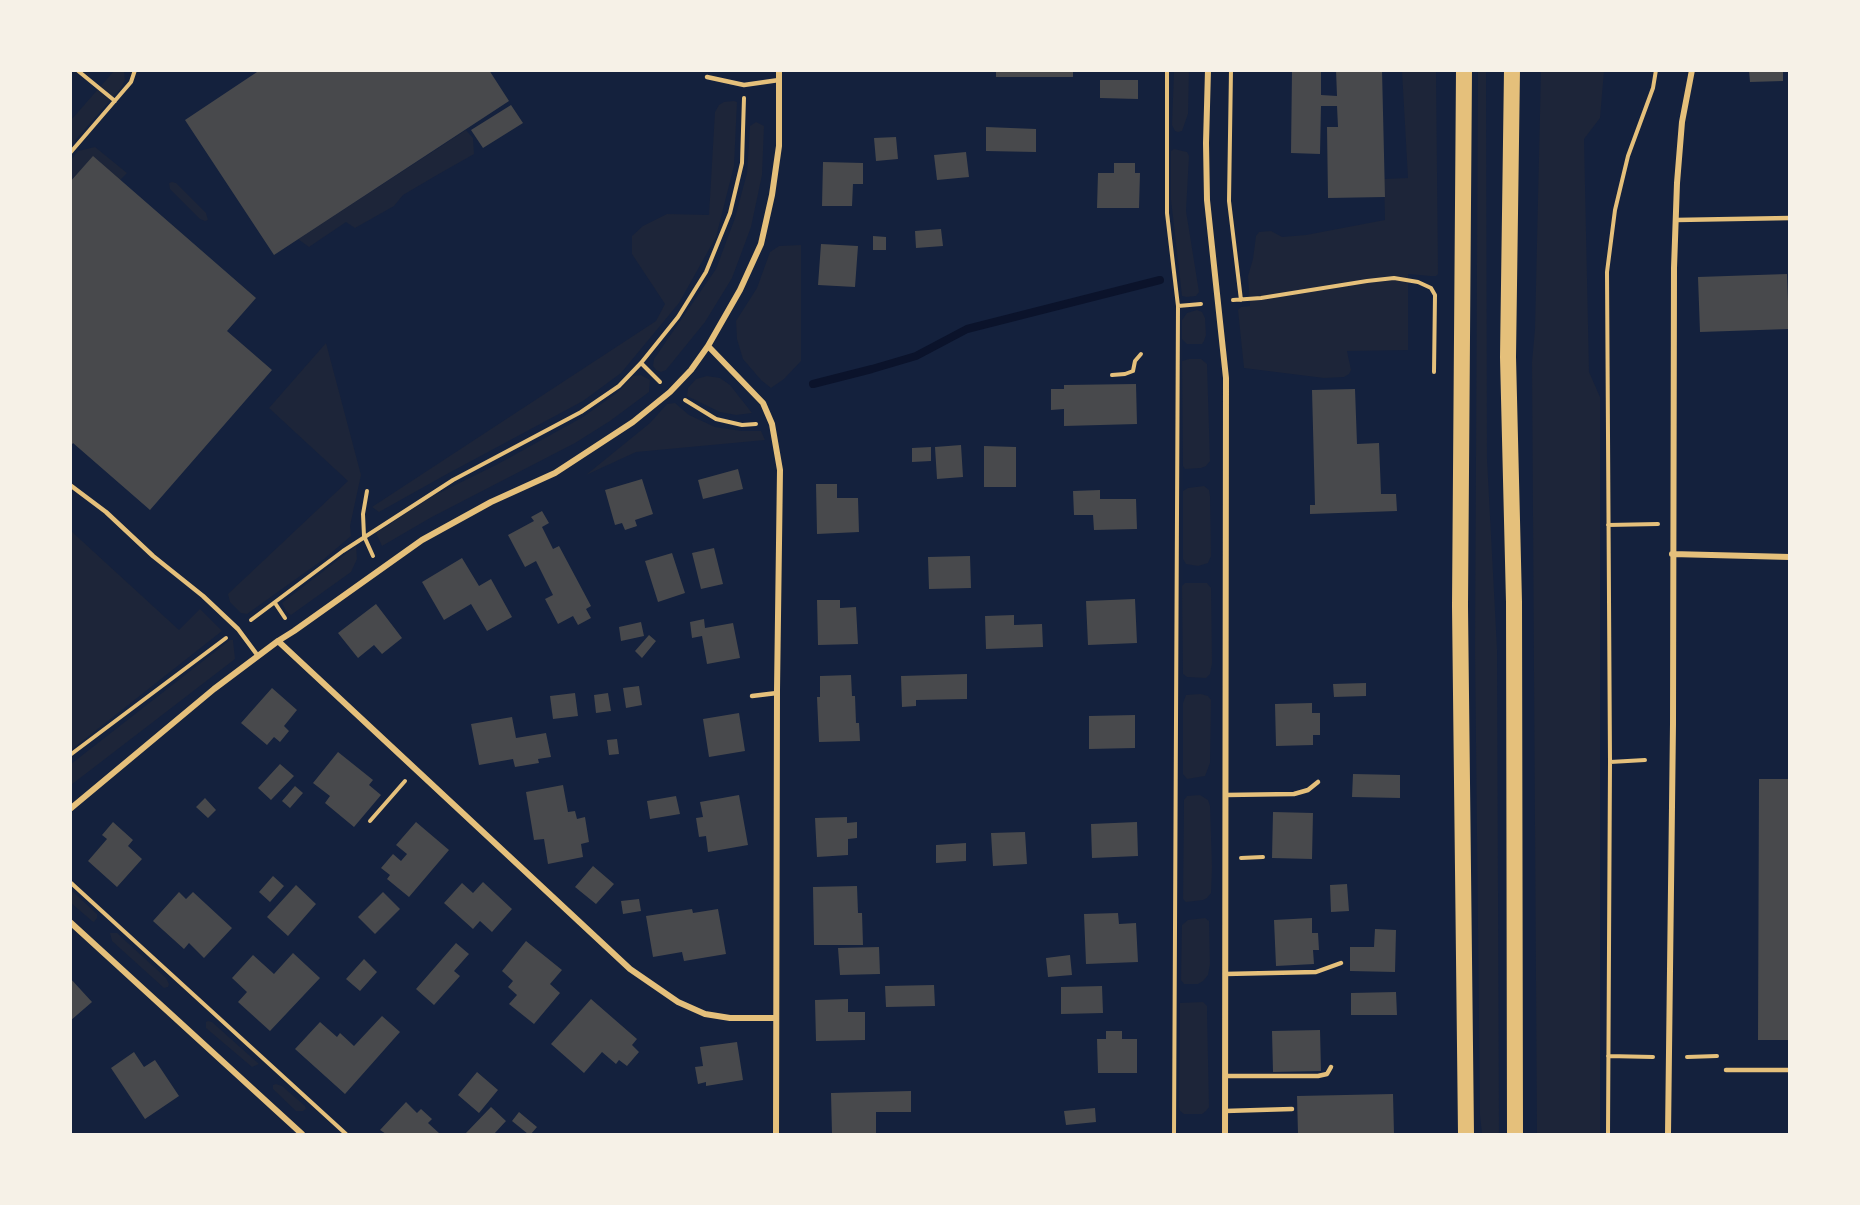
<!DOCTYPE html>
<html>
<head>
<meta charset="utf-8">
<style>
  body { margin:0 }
  #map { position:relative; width:1860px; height:1205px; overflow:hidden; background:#14213d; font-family:Lato,sans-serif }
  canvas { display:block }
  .frame { position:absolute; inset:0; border:72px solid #f6f1e7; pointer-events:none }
</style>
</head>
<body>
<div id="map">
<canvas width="1860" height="1205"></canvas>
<div class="frame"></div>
</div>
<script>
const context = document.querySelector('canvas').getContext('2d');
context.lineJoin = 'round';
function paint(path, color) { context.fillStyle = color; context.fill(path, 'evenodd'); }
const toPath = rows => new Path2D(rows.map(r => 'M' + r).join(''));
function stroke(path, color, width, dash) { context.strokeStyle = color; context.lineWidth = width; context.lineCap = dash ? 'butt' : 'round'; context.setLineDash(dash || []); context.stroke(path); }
paint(toPath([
  [114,71,124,71,125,80,121,88,71,145,71,120],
  [1174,71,1189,71,1188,114,1182,131,1178,132,1175,131,1172,125],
  [1402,71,1436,71,1438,274,1436,276,1430,276,1408,274,1408,350,1347,351,1351,370,1349,374,1344,377,1324,378,1244,368,1238,310,1241,307,1250,306,1248,276,1253,259,1256,236,1259,232,1271,231,1282,237,1306,235,1385,220,1384,179,1408,178],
  [1478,71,1486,71,1487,459,1497,649,1499,1134,1482,1134,1480,1115,1475,649],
  [1541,71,1604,71,1600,118,1584,139,1589,372,1600,397,1600,1134,1537,1134,1532,362,1535,329],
  [734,101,737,102,734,166,716,237,679,303,621,373,583,401,447,474,379,512,372,507,656,321,665,304,632,254,632,236,643,226,667,214,709,215,715,112,719,105,724,102],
  [756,122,764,126,762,175,751,227,732,278,705,322,666,370,661,372,656,370,653,366,654,359,716,269,735,218,747,173,750,126],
  [466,130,473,138,474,154,437,175,403,195,394,206,355,228,346,222,309,247,298,239],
  [95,147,127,173,120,180,71,182,71,160,78,151],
  [1174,149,1187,152,1189,156,1186,211,1199,292,1196,296,1187,297,1182,296,1171,200,1171,151],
  [172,182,176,183,206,213,208,220,205,221,200,219,170,189,169,183],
  [801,245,801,361,784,379,771,388,761,380,743,359,737,339,736,321,757,288,770,252,779,246],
  [1197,310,1202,312,1205,318,1206,335,1204,341,1202,344,1187,344,1182,339,1182,320,1187,313],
  [326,343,361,475,350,526,351,536,324,559,247,614,241,613,230,602,228,594,348,481,269,408],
  [1189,359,1201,359,1207,364,1210,461,1206,466,1201,468,1185,469,1183,466,1182,361],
  [641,375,650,380,649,392,610,421,575,443,430,518,382,546,376,533,431,497,498,464,583,417,618,392,633,376],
  [707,376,720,378,730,385,752,413,736,415,720,412,687,396,688,388,696,379],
  [675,403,689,415,715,427,742,431,761,431,765,440,636,452,586,475,650,423,667,404],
  [1204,486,1209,490,1210,496,1211,556,1208,563,1198,566,1186,564,1183,559,1183,491,1188,488],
  [70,530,179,630,200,609,222,631,71,750],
  [356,546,357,559,351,572,291,615,286,611,282,603],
  [1185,583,1207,583,1211,588,1212,663,1210,674,1206,678,1187,677,1183,674,1182,586],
  [230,640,233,640,235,659,71,785,71,764],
  [1201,694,1208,696,1211,700,1210,763,1205,776,1187,779,1183,774,1183,703,1186,695],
  [1200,795,1208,800,1210,806,1212,867,1211,893,1207,898,1203,900,1186,902,1183,899,1184,800,1187,796],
  [71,890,97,914,97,918,94,922,92,921,71,903],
  [1205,918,1209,921,1210,964,1208,975,1203,981,1198,984,1184,984,1181,980,1182,925,1188,920],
  [110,933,117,933,166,978,169,984,168,987,164,988,112,941],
  [1203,1002,1207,1006,1207,1011,1209,1107,1206,1111,1202,1114,1184,1114,1180,1111,1179,1106,1180,1003],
  [208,1021,212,1022,259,1064,252,1067,206,1028,206,1022],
  [276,1084,282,1086,305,1106,306,1109,303,1111,296,1111,273,1089,273,1085]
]), '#1d2539');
stroke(toPath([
  [813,384,872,369,916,356,967,329,1160,280]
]), '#0b132b', 8);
paint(toPath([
  [260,70,489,70,509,101,274,255,185,120],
  [996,70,1073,70,1073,77,996,77],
  [1292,70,1321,70,1321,95,1337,96,1336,70,1382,70,1385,197,1328,198,1327,127,1338,127,1337,106,1321,106,1320,154,1291,153],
  [1749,70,1783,70,1783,81,1750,82],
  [1100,80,1138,80,1138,99,1100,98],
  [511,105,523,123,483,148,471,130],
  [986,127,1036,129,1036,152,986,151],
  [896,137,898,159,876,161,874,138],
  [966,152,969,177,937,180,934,155],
  [93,156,256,298,227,331,272,370,150,510,73,443,70,447,70,182],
  [823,162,863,163,863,184,853,184,852,206,822,206],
  [1114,163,1135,163,1135,173,1140,173,1139,208,1097,208,1098,173,1114,173],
  [941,229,943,246,916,248,915,231],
  [873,236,886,237,886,250,873,250],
  [821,244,858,246,855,287,818,285],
  [1787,274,1789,329,1700,332,1698,277],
  [1136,384,1137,424,1064,426,1064,409,1051,410,1051,389,1064,389,1064,385],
  [1355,389,1357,444,1379,443,1381,494,1396,494,1397,511,1310,514,1310,505,1315,505,1312,390],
  [961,445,963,477,937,479,935,447],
  [984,446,1016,447,1016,487,984,487],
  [931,447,931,461,912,462,912,448],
  [738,469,743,489,703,499,698,480],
  [642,479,653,514,635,520,637,526,625,530,622,523,615,525,605,490],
  [816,484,837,484,837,498,858,498,859,532,817,534],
  [1100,490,1100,499,1136,499,1137,529,1094,530,1093,515,1074,515,1073,491],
  [542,511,549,523,542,527,553,549,559,546,591,606,586,609,591,618,578,625,573,616,558,624,545,599,553,595,536,561,525,567,508,535,534,521,531,517],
  [714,548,723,584,701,589,692,553],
  [672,553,685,593,658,602,645,561],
  [970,556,971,588,929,589,928,557],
  [462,558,479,586,491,579,512,617,487,631,471,604,444,620,422,582],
  [1135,599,1137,643,1088,645,1086,601],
  [817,600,840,600,840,608,856,607,858,644,818,645],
  [376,604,402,638,382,654,374,645,358,658,338,633],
  [1014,615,1014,625,1042,624,1043,647,986,649,985,616],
  [704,619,705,628,733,623,740,658,707,664,702,636,692,638,690,622],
  [641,622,644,636,621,641,619,627],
  [649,635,656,641,642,658,635,651],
  [967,674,967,699,916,700,916,706,902,707,901,676],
  [851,675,852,696,855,696,856,723,859,723,860,741,819,742,817,697,820,697,820,676],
  [1366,683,1366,696,1334,697,1333,684],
  [639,686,642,705,626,708,623,688],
  [272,688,297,710,284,726,289,731,280,742,274,737,267,745,241,723],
  [575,693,578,716,553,719,550,696],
  [608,693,611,711,596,713,594,695],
  [1312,703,1312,713,1320,713,1320,735,1313,735,1313,745,1276,746,1275,704],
  [739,713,745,751,709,757,703,719],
  [1135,715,1135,748,1089,749,1089,716],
  [512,717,516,738,546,733,551,757,538,759,539,763,515,767,513,759,479,765,471,724],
  [617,739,619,754,609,755,607,740],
  [338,752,373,780,369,785,381,795,354,827,325,803,330,796,313,783],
  [280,764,294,776,271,800,258,788],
  [1353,774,1400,775,1400,798,1352,797],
  [1759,779,1790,779,1790,1040,1758,1040],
  [563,785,568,812,575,811,577,819,585,817,589,842,581,844,583,857,548,864,544,839,534,840,526,792],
  [295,786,303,793,290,808,282,801],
  [739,795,748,845,708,852,706,836,699,837,696,818,703,817,700,802],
  [676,796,680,814,650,819,647,801],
  [205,798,216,810,208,818,196,807],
  [1273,812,1313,813,1312,859,1272,858],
  [847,817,847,823,857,822,857,838,848,839,848,855,817,857,815,818],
  [113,822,133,840,128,846,142,859,117,887,88,861,107,839,102,835],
  [416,822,449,850,409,897,387,879,390,875,381,868,393,854,401,861,407,854,396,845],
  [1137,822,1138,856,1092,858,1091,824],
  [1025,832,1027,864,993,866,991,833],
  [966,843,966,861,936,863,936,845],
  [593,866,614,884,596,904,575,887],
  [273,876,284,886,270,902,259,892],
  [483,882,512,909,492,932,480,921,473,929,444,903,462,883,473,893],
  [1347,884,1349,911,1331,912,1330,885],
  [296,885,316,904,288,936,267,917],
  [857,886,858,913,862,913,863,945,814,945,813,887],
  [179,892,186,899,193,892,232,928,204,958,189,943,184,949,153,921],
  [383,892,400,909,375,934,358,917],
  [639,899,641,911,623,914,621,901],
  [692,909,693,913,718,909,726,954,684,961,682,952,653,957,646,916],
  [1118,913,1119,924,1136,923,1138,962,1086,964,1084,914],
  [1312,918,1312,933,1318,933,1319,950,1313,950,1314,964,1276,966,1274,920],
  [1375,929,1396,930,1395,972,1350,971,1350,947,1374,947],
  [526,941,562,970,550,984,560,993,534,1024,509,1004,517,995,508,987,513,981,502,971],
  [456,943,469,954,454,971,460,976,434,1005,416,989],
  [879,947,880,974,840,975,838,948],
  [293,953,320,978,270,1031,238,1002,247,992,232,978,253,955,274,974],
  [1070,955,1072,975,1048,977,1046,958],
  [364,959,377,972,360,991,346,979],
  [70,978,92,1002,70,1021],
  [934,985,935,1006,886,1007,885,986],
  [1102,986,1103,1013,1061,1014,1061,987],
  [1396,992,1397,1015,1351,1015,1351,993],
  [591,999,637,1039,632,1045,639,1052,627,1066,619,1060,616,1064,602,1052,584,1073,551,1044],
  [848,999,848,1012,865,1012,865,1040,816,1041,815,1000],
  [382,1016,400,1032,345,1094,295,1049,320,1022,337,1037,340,1033,354,1046],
  [1320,1030,1321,1071,1273,1072,1272,1031],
  [1106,1031,1122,1031,1122,1039,1137,1039,1137,1073,1098,1073,1097,1039,1106,1039],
  [737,1042,743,1080,706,1086,706,1082,698,1084,695,1067,703,1066,700,1047],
  [134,1052,144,1067,155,1060,179,1096,145,1119,111,1068],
  [477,1072,498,1090,479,1113,458,1095],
  [911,1091,911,1112,876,1112,876,1134,832,1134,831,1093],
  [1393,1094,1394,1134,1298,1134,1297,1096],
  [406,1102,417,1113,421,1109,432,1119,428,1123,439,1133,438,1134,386,1134,380,1130],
  [491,1107,506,1121,494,1134,465,1134],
  [1095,1108,1096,1122,1066,1125,1064,1111],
  [519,1112,537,1127,531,1134,528,1134,512,1121]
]), '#48494c');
stroke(toPath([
  [77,70,115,101],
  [1167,70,1167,213,1178,306,1174,1134],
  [1231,70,1229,201,1241,300],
  [70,153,131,82,135,70],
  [1233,300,1261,298,1367,281,1394,278,1418,282,1431,288,1435,295,1434,372],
  [1178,306,1201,304],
  [641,363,660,382],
  [1112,375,1125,374,1133,371,1135,361,1141,354],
  [685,400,716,419,742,425,756,424],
  [367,491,363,514,364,536,373,556],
  [1608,525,1658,524],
  [275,603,285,618],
  [251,620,343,551,453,480,581,412,619,386,641,363,678,317,706,272,730,213,742,163,744,98],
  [70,755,226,638],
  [1610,762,1645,760],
  [370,821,405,781],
  [1241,858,1263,857],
  [70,882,346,1134],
  [1608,1056,1653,1057],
  [1687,1057,1717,1056],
  [1608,1134,1610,762,1607,272,1615,210,1628,156,1653,88,1656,70]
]), '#e5c07b', 4);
stroke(toPath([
  [707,77,744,85,779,80],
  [1676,220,1790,218],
  [70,485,106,512,153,556,203,596,238,629,258,656],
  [752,696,777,693],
  [1226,795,1294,794,1308,790,1318,782],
  [1225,974,1316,972,1341,963],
  [1726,1070,1790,1070],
  [1225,1076,1318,1076,1327,1074,1331,1067],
  [1225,1111,1292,1109]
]), '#e5c07b', 4.5);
stroke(toPath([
  [1208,70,1206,143,1207,200,1226,378,1225,1134],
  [1672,554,1790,557],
  [278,641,630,969,678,1002,705,1014,730,1018,776,1018],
  [70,809,214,689,278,641,294,631,422,540,491,502,555,473,633,422,670,392,691,370,708,346],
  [70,922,302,1134],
  [776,1134,777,690,780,470,772,424,763,403,708,346,740,290,761,244,772,195,779,146,779,70],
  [1668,1134,1673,724,1674,268,1677,183,1682,122,1692,70]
]), '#e5c07b', 6);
stroke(toPath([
  [1464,70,1460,606,1466,1134],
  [1512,70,1508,357,1514,602,1515,1134]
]), '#e5c07b', 16);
</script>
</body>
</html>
